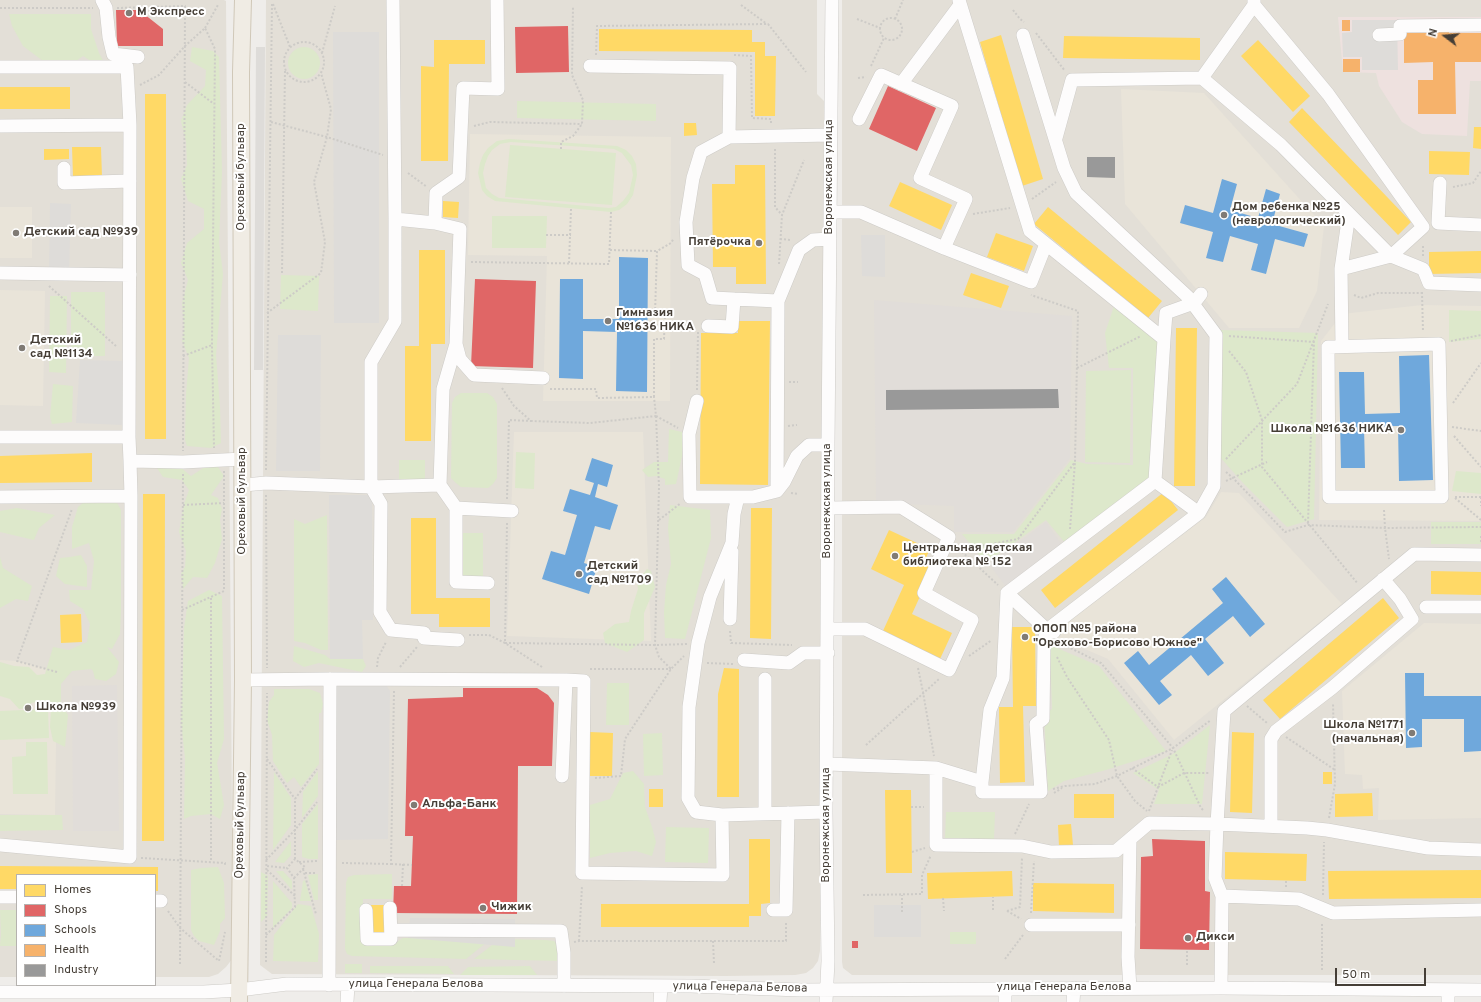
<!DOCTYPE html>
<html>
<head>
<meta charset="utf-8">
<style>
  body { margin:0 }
  #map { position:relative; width:1481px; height:1002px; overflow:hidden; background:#efedea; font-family:Overpass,sans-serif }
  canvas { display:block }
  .legend { position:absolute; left:16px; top:874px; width:140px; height:112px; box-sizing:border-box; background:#fff; border:1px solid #b5b2af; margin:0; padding:5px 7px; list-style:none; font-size:12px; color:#453e36 }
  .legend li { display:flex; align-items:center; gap:8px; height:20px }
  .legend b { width:20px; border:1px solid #b5b2af }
  .north { position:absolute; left:1425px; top:16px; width:40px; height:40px; -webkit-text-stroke:3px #fff; paint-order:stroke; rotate:286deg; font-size:11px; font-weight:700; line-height:16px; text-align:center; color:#453e36 }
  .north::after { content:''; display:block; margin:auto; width:14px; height:18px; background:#453e36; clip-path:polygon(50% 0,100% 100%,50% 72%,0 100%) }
  .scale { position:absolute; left:1335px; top:968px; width:91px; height:18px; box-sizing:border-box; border:2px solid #453e36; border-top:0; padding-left:5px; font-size:12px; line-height:14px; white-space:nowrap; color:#453e36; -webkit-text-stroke:3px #fff; paint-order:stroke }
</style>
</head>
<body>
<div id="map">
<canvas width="1481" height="1002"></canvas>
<ul class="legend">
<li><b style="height:11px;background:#ffd966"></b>Homes</li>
<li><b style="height:11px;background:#e06666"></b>Shops</li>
<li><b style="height:11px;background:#6fa8dc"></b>Schools</li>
<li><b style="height:11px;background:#f6b26b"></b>Health</li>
<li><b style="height:11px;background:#999"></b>Industry</li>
</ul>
<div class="north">N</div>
<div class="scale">50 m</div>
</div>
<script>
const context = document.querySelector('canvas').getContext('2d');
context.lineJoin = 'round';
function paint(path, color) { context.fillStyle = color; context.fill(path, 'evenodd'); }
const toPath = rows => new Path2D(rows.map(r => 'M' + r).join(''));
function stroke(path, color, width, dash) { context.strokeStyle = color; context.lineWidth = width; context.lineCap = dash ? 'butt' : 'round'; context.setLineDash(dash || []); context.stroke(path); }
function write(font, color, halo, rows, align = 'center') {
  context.font = font + ' Overpass,sans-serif'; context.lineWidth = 4; context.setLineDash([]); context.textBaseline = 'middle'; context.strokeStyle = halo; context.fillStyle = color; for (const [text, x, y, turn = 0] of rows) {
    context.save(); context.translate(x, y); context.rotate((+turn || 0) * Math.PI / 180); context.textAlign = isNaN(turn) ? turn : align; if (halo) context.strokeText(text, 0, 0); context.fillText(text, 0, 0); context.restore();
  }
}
paint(toPath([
  [0,0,224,0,226,1,233,958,226,967,218,974,209,977,155,977,155,875,17,875,17,977,0,977],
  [266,0,817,0,817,94,824,101,820,951,818,961,813,968,806,973,795,975,726,976,272,974,260,965],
  [842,0,1481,0,1481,975,852,975,843,968,842,962]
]), '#e3dfd7');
paint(toPath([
  [874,300,1072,316,1070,458,1013,532,954,532,954,506,876,503],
  [1046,522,1063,546,1007,588,989,564],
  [117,685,119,831,73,831,72,686]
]), '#e1ddd9');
paint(toPath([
  [1121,89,1204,93,1324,226,1317,291,1299,328,1229,328,1125,204],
  [470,134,671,137,670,401,543,401,547,256,468,255],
  [0,207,32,207,32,258,0,258],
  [0,290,45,291,43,406,0,405],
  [1422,305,1481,306,1481,521,1319,520,1321,341,1342,314],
  [514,432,643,432,651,641,507,636],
  [1221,492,1239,493,1342,604,1174,740,1108,659,1052,635,1206,517],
  [1424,623,1481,624,1481,818,1378,820,1379,788,1363,789,1362,775,1345,774,1342,691],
  [0,660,17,661,57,672,55,815,0,814]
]), '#e9e4d9');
paint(toPath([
  [1338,17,1481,17,1481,81,1470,81,1467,136,1422,134,1402,122,1379,86,1376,73,1343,72]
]), '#eee1df');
paint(toPath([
  [9,14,91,14,91,29,99,53,105,64,94,63,83,56,72,64,47,64,23,46,12,26],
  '288 63a16 16 0 1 1 32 0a16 16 0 1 1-32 0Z',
  [192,47,213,51,219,57,222,172,219,242,223,274,216,355,220,406,221,443,211,448,187,446,185,440,186,394,189,358,182,341,184,328,182,303,188,280,181,263,187,243,204,229,204,209,188,201,181,179,187,165,186,142,181,121,187,105,205,86,206,70,190,61],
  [517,101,656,104,656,121,517,118],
  [509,139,617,146,626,150,632,156,636,164,637,175,633,195,627,204,619,210,611,212,495,201,487,196,482,190,478,173,480,163,483,155,488,148,497,141],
  [511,142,614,149,622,153,631,165,633,175,629,193,623,201,616,207,609,208,499,198,492,194,486,188,483,173,485,164,488,156,492,150,500,144],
  [510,145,616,153,612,205,505,197],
  [492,216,547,216,546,248,492,248],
  [281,275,319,276,318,311,280,309],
  [71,292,105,292,105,356,71,356],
  [50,296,67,296,66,373,49,372],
  [1114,306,1159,341,1152,480,1066,544,1046,520,986,563,962,534,1014,534,1071,460,1087,464,1133,465,1133,368,1109,368,1105,333],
  [1449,310,1481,311,1481,339,1449,342],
  [1220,330,1318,333,1314,519,1287,527,1243,483,1219,456],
  [1131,370,1130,463,1085,462,1086,371],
  [53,384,73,386,72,422,52,424,50,417],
  [461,393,487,393,493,397,497,404,497,478,493,484,488,488,461,487,456,483,451,478,452,403,455,397],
  [669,429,682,432,684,447,676,484,665,485,665,479,656,476,648,477,642,470,654,462,668,462],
  [516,452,535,453,534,489,515,488],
  [399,460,425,460,425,483,399,483],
  [208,465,218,467,224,476,211,495,218,498,222,509,220,520,222,539,215,563,207,578,193,577,183,589,181,574,185,567,186,551,179,532,184,504,189,490,182,480,163,477,157,468,166,466,180,467,191,476],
  [1456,471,1481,473,1481,494,1452,491],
  [85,501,116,501,121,510,121,611,120,634,112,649,107,647,119,662,116,674,106,681,95,679,93,671,91,669,72,671,61,684,61,704,68,715,65,747,53,741,50,727,51,708,42,701,31,703,29,708,19,709,10,699,0,696,0,662,14,666,29,667,37,675,45,674,53,647,69,650,87,642,90,624,83,609,70,601,69,590,91,590,94,561,89,543,72,549,72,527,78,507],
  [670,505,710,510,711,538,685,639,665,638,664,612,666,585,671,564,668,528],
  [17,508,55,515,39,528,34,540,0,532,0,511],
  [327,515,328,650,321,650,305,643,294,641,294,519,305,524],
  [1431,522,1481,522,1481,544,1431,544],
  [459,533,483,533,483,579,459,579],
  [81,555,87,566,87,587,65,584,56,576,60,558,70,557],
  [0,557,3,568,32,586,28,601,16,599,0,608],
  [647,569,651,571,655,587,644,613,644,640,627,652,605,643,603,633,615,624,629,622,631,611,638,589,637,582],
  [209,590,222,596,224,739,217,763,224,805,220,819,211,814,191,816,184,819,185,758,181,722,184,628,188,601],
  [1050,645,1099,666,1166,751,1106,770,1064,781,1048,791,1044,715,1052,709],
  [294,646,325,655,330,659,363,659,366,666,362,672,319,663,304,667,293,661],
  [607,683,629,683,629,725,606,725],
  [274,689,309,689,320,693,323,704,321,713,319,713,319,764,301,787,294,777,287,783,273,761,272,735,267,720,269,702,274,695],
  [48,709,49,738,0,740,0,711],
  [1210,725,1202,804,1154,804,1159,790,1133,773,1173,754],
  [662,733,663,775,644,776,643,734],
  [26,742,47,742,48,794,13,794,12,757,26,756],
  [318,771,318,796,302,818,303,792],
  [633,771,644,784,645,807,652,827,656,842,652,856,636,851,610,853,590,858,590,805,610,799,623,773],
  [274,772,291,798,291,825,273,850],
  [318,804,318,859,309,859,302,857,302,824],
  [946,812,995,812,994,839,945,838],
  [0,815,62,815,63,830,0,831],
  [666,827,709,828,708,863,665,862],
  [291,841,291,855,284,863,275,862],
  [218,867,224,883,225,918,220,924,220,931,214,945,199,941,194,936,191,930,191,870,201,868],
  [276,871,283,871,292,881,292,890],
  [261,872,268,876,267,916,261,922],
  [318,874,318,900,314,900,308,875],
  [392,874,392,899,363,899,362,944,392,945,403,938,492,938,466,959,352,956,347,954,345,949,346,883,348,877,354,875],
  [305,880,311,901,300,901,303,881],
  [273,881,292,903,292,908,273,928],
  [298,904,311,906,319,934,318,962,273,961,274,935],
  [0,910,17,910,17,946,0,946,1,934],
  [950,932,976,932,976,944,950,944],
  [500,939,546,940,554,941,558,945,562,961,474,959],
  [345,964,362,964,362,973,345,973],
  [370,966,448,966,454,974,370,973],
  [530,966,537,975,460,975,468,967]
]), '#dde8cb');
paint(toPath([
  [1352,20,1397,20,1398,70,1362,70,1362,57,1343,57,1342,33,1352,32],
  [333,32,379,32,379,323,334,323],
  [256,47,265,47,263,370,254,370],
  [50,203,71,204,69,274,49,274],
  [861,235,885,235,885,277,862,276],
  [278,335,321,335,320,471,276,471],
  [80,360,123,361,123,425,76,423],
  [329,495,372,495,373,620,362,620,363,659,330,659],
  [333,685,386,685,390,691,388,839,336,840],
  [874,905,921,905,921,937,874,937],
  [410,918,515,919,515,947,408,938]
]), '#dedcd9');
paint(toPath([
  [599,29,752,30,752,42,765,42,765,56,776,56,775,116,755,116,755,52,599,51],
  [1001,35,1043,179,1022,186,980,42],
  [1064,36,1200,38,1200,60,1063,58],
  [434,40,485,40,485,64,449,64,448,161,421,161,421,66,434,67],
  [1258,40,1310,96,1293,112,1241,56],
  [0,87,70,87,70,109,0,109],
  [145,94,166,94,166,439,145,439],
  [1302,108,1411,222,1398,235,1289,122],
  [684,123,696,123,697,135,684,136],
  [1474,127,1481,127,1481,149,1473,148],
  [72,147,101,147,102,177,73,177],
  [44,149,69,149,69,159,44,160],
  [1429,151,1470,152,1469,175,1429,174],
  [735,165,765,165,766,284,736,284,736,267,713,267,712,184,735,184],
  [900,182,952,205,941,230,889,206],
  [443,201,459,202,458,218,443,217],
  [1048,207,1162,301,1148,318,1034,224],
  [996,233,1033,246,1024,271,987,257],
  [419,250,445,250,445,344,431,344,431,441,405,441,405,346,419,346],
  [1481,251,1481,273,1429,274,1429,252],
  [971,273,1009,286,1001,308,963,295],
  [738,321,770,321,768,485,700,484,701,333,738,333],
  [1176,328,1197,328,1195,486,1174,486],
  [92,453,92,482,0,483,0,456],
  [1164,492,1178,510,1055,608,1041,590],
  [143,494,165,494,164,841,142,841],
  [751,508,772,508,771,639,750,638],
  [411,518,436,518,436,598,490,598,490,627,439,627,439,614,411,614],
  [889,530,930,549,924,562,930,565,918,591,922,592,912,614,952,633,940,659,882,633,904,585,871,569],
  [1431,571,1481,572,1481,595,1431,594],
  [1383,598,1399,618,1280,719,1263,700],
  [81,614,82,642,61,643,60,615],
  [1012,627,1035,627,1036,706,1023,706,1025,782,1000,783,999,707,1013,707],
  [724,668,739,669,739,797,717,797,718,694],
  [590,732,613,733,612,776,589,776],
  [1232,732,1254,733,1252,813,1230,812],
  [1323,772,1332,772,1332,784,1323,784],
  [649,789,663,789,663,807,649,807],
  [885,790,911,790,912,873,886,873],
  [1372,793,1373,816,1335,817,1335,794],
  [1074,794,1114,794,1114,818,1074,818],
  [1071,824,1073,845,1059,846,1058,825],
  [749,839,770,839,770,903,761,904,761,916,749,916,749,927,601,927,601,904,749,904],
  [1225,852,1307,854,1306,881,1225,879],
  [0,866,158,867,158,891,155,891,155,875,17,875,17,889,0,889],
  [1481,870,1481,898,1329,899,1328,871],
  [1012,871,1013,896,928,899,927,873],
  [1033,883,1114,884,1114,913,1033,911],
  [369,905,385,905,386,933,370,933]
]), '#ffd966');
paint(toPath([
  [116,10,139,10,163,29,163,46,117,46],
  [568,26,569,72,516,73,515,27],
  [888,86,936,108,917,151,869,129],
  [475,279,536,281,533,368,471,366],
  [463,688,537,688,548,695,554,703,552,766,518,766,517,914,393,913,394,886,411,886,413,836,405,836,408,699,463,697],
  [1152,839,1205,841,1205,891,1210,892,1209,950,1140,949,1141,857,1153,856],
  [852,941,858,941,858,948,852,948]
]), '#e06666');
paint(toPath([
  [1222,179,1237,184,1230,210,1258,218,1266,189,1280,194,1272,224,1308,234,1304,247,1275,239,1266,274,1251,270,1258,244,1230,236,1223,262,1206,258,1213,232,1180,223,1185,205,1213,213],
  [619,257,648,258,647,392,616,391,617,332,583,331,583,379,559,378,560,279,583,279,583,319,619,319],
  [1429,355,1433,480,1399,481,1398,426,1364,427,1365,468,1341,468,1339,372,1364,372,1365,414,1400,413,1399,356],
  [592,458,613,465,607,487,598,484,595,497,618,505,610,530,595,526,584,563,597,567,589,594,542,579,551,551,565,555,577,515,563,511,570,489,590,495,594,483,585,480],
  [1226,577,1265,624,1250,637,1233,616,1205,639,1224,663,1208,676,1191,655,1160,681,1172,695,1159,705,1124,663,1138,651,1149,665,1223,603,1212,589],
  [1405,673,1424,673,1424,696,1481,696,1481,751,1464,752,1464,719,1422,719,1422,747,1406,748]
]), '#6fa8dc');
paint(toPath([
  [1342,20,1350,20,1350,31,1342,31],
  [1438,29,1449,29,1449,33,1481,33,1481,62,1455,62,1456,114,1418,114,1418,80,1433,80,1433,62,1404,63,1404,33,1438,33],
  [1343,59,1360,59,1360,72,1343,72]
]), '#f6b26b');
paint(toPath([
  [1087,157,1115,157,1115,178,1087,177],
  [1058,389,1059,408,886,410,886,390]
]), '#999');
const minor = toPath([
  [102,0,106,8,109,37,113,54,138,57],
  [393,0,395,219,395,321,371,362,371,487,381,504,380,612,391,630,424,633,424,638,458,640],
  [1254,0,1254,5,1328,94,1423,227,1391,256,1281,145,1202,78,1254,5],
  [1379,35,1400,34,1400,26,1481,25],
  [590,66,730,68,729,137],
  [0,67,127,67,130,125],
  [901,84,960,5],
  [859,119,881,75,952,106,920,178,966,199,944,248],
  [0,126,130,125,129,437],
  [830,135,729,137,701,152,693,178,686,222,688,265,705,274,712,298,778,301,799,250,813,240,830,239],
  [1056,138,1072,80,1202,78],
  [64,168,64,183,130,181],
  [1440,183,1438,223,1481,225],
  [831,212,861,212,944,248,1031,282,1046,244],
  [1349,214,1341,269,1391,256,1423,269,1425,273,1429,283,1481,285],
  [435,223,436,193,459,177,463,88,498,89,497,0],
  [1341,269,1342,346],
  [0,273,130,275],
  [708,326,732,327,734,299],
  [1164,339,1166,313,1194,303,1201,294],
  [456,344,460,359,474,375,543,378],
  [1439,344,1442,497,1329,497,1328,347,1439,344],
  [697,401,689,434,690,497,738,497],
  [0,437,129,437,130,461,183,462,243,459],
  [1155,481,1199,513],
  [244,485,266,483,371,487,440,485,443,389,456,344,460,229,435,223,395,219],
  [440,485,456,508,512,511],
  [777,491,778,301],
  [0,497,131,496,130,461],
  [456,508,456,582,488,583],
  [1007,593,1047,630,1054,632],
  [1426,607,1481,607],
  [730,619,732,552],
  [828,629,865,629,949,670,972,620,924,593,949,537,901,507,829,508],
  [744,660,789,663,803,653,828,653],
  [243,680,330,679,566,680,562,776],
  [566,680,584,681,582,873,723,875,722,815,826,812],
  [827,764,936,768,982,782,990,710,1003,678,1007,593,1155,481,1164,339,1030,231,959,0],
  [936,768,936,845,1022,846,1051,852,1116,851,1149,823,1217,824,1307,828,1327,830,1428,848,1481,850],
  [982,782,982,792,1041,792,1036,724,1043,719,1044,641,1047,630,1199,513,1214,486,1216,335,1188,297,1076,193,1064,168,1023,35],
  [765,813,765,679],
  [722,815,696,812,688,798,689,707,698,643,710,597,732,543,734,514,738,497,753,497,777,491,784,482,797,456,809,445,828,445],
  [1271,826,1271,739,1276,731,1332,688,1412,619,1400,599,1383,579],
  [1130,840,1128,957,1130,988],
  [0,845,130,857,131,496],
  [1222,896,1299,899,1333,913,1481,910],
  [0,897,17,897],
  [155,901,161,901],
  [366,910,367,939,391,939,390,908],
  [773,910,786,910,788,813],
  [1031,925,1129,925],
  [392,930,561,931,564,953,564,986],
  [329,985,330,679],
  [1221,988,1222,896,1215,878,1217,824,1224,711,1414,554,1481,555],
  [1005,989,1005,1002],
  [1448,990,1448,1002],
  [0,992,204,992,239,990,287,984,691,986,800,990,1221,988,1481,990],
  [347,1002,348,985],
  [660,1002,661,986],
  [826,1002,828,961,826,812,828,445,832,0],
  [1073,1002,1074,988]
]);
const major = toPath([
  [239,1002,243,680,241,72,243,0]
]);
stroke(minor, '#cdcbc7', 14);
stroke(major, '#d0c8b8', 18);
stroke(toPath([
  [273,4,290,47],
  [741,5,767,24],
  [0,8,93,8],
  [117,8,185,6,183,451],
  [1013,10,1020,19,1024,22],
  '880 29a11 11 0 1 1 22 0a11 11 0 1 1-22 0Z',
  [857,19,880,28],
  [895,19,903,0],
  [205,28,218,5],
  [1036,33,1065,71],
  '284 62a20 20 0 1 1 40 0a20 20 0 1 1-40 0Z',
  [322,53,335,6],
  [596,55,597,26,768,24,806,72],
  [734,55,751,56,752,118,771,119,771,123],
  [871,66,884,38],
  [858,78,866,77],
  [185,82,214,104],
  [140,85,159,75,185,46,205,28,215,49,212,345,214,448],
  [271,122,327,137,383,155],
  [474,126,490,122,582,124],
  [561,149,561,142,573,136,582,124,583,100,572,75,573,6],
  [775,149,775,207,782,215],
  [408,173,427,187],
  [1453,187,1473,183,1481,171],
  [1032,199,1056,182],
  [973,214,1010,208],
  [546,235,571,235],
  [780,239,791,240],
  [610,250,656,251],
  [1423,256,1423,244],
  [471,262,609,264,611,212],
  [569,263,571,209],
  [779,264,782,215,804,160],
  [282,273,285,69],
  [49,286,117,347],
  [1422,292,1423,332],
  [1354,295,1361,298,1378,293,1422,293],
  [267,313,321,273,325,242,314,182,327,137,331,109,321,73],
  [648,326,665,325],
  [1229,336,1314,342,1308,523],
  [1451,341,1481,335],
  [1229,351,1246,372,1262,420,1262,467,1358,584],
  [183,356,212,345],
  [1077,368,1141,336],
  [789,382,798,382],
  [502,388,514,406,531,421,590,423,656,416,654,397],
  [550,389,596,389,597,398,654,397,654,339,664,339,665,314,655,314,657,251,671,243,674,238],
  [697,390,698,332],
  [1453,403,1481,363],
  [656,416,659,487,655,645,659,657,671,669],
  [656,416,678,428],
  [788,426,797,425],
  [1452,427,1481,431],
  [1454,436,1481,467],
  [1226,459,1297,384,1328,304],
  [266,470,272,3],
  [1226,472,1233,478,1285,532,1308,525,1385,528,1481,527],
  [1226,481,1267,462],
  [791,493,798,494],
  [266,495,267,668],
  [1455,497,1481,497],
  [1481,497,1481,506],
  [1455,498,1481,520],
  [507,499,509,420,531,421],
  [183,505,224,503],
  [1384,510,1385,528,1389,559],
  [659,520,681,503],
  [507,523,505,643,655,645,687,644],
  [1070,529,1075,462],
  [1481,542,1481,535],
  [959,549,998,585],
  [959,550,1018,539,1075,462,1078,311,1031,295],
  [211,598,211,862],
  [182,610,224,591,224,471],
  [730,631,731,643,792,645],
  [469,635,489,635,505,643,542,667],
  [1060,643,1101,663,1173,748,1201,808,1204,811],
  [969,656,992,640],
  [1057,657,1067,677,1109,740,1117,776,1135,801,1147,811],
  [707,663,733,664],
  [377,667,378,658,386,642],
  [400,667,417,647],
  [918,668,923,692,934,756],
  [590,669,671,669],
  [57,672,17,661,72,509],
  [1247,706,1267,723],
  [1286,737,1335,770],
  [866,745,939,679],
  [267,759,295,799],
  [1132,768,1158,787,1184,773,1209,773],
  [595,778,621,776,625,739,671,669,684,656],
  [1053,789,1065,786,1095,784,1117,776,1173,748,1211,720],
  [1054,793,1062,788],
  [911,807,924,807],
  [1149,811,1172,750],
  [1329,818,1335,784,1333,703],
  [1015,834,1029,804],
  [912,852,925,848],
  [141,858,225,863,225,866],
  [295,859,295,799,317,769],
  [266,860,295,830,317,802],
  [299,862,317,861],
  [342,863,391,864,394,691],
  [391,864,412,865],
  [267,866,287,868],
  [303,869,316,914],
  [267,870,295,896],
  [305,873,317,873],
  [1286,881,1286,887],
  [402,886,403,864],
  [863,895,922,894,922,875,931,855],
  [1323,895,1324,842],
  [943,898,944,911],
  [993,910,993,897],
  [168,911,180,928,219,961,225,932],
  [1007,911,1020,907,1022,858],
  [1007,911,1021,919],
  [902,912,902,895],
  [1031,913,1034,861],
  [266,935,295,907,294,878,287,868,295,859,305,867,294,878],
  [579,941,582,886],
  [713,941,714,963],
  [574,942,579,941,786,941,786,922],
  [1187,951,1187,967],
  [1005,959,1023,935],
  [266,962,267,693],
  [180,964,183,473],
  [1322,970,1322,922]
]), '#cdcbc7', 2, [2, 2]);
stroke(minor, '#fdfcfc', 13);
stroke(major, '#f0ece4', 16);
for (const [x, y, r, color] of [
  [129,13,4,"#807b75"],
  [1224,215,4,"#807b75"],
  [16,233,4,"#807b75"],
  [759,243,4,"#807b75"],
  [608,321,4,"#807b75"],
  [22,348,4,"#807b75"],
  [1401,430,4,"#807b75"],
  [895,556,4,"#807b75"],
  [579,574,4,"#807b75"],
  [1025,637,4,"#807b75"],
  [28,708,4,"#807b75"],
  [1412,733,4,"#807b75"],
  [414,805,4,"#807b75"],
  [483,908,4,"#807b75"],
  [1188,938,4,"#807b75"]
]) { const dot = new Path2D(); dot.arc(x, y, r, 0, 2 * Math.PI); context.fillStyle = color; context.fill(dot); stroke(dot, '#fff', 1.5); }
write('bold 12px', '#453e36', '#fff', [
  ["М Экспресс",137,13],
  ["Дом ребенка №25",1232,208],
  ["(неврологический)",1232,222],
  ["Детский сад №939",24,233],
  ["Пятёрочка",751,243,"right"],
  ["Гимназия",616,314],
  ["№1636 НИКА",616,328],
  ["Детский",30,341],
  ["сад №1134",30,355],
  ["Школа №1636 НИКА",1393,430,"right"],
  ["Центральная детская",903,549],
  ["библиотека № 152",903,563],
  ["Детский",587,567],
  ["сад №1709",587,581],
  ["ОПОП №5 района",1033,630],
  ["\"Орехово-Борисово Южное\"",1033,644],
  ["Школа №939",36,708],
  ["Школа №1771",1404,726,"right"],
  ["(начальная)",1404,740,"right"],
  ["Альфа-Банк",422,805],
  ["Чижик",491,908],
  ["Дикси",1196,938]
], 'left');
write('12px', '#453e36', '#fff', [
  ["Ореховый бульвар",242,177,-90],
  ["Воронежская улица",830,177,-90],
  ["Ореховый бульвар",243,501,-90],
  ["Воронежская улица",828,501,-90],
  ["Ореховый бульвар",241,825,-89],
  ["Воронежская улица",827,825,-90],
  ["улица Генерала Белова",416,985],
  ["улица Генерала Белова",740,988,1],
  ["улица Генерала Белова",1064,988]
]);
</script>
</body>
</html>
